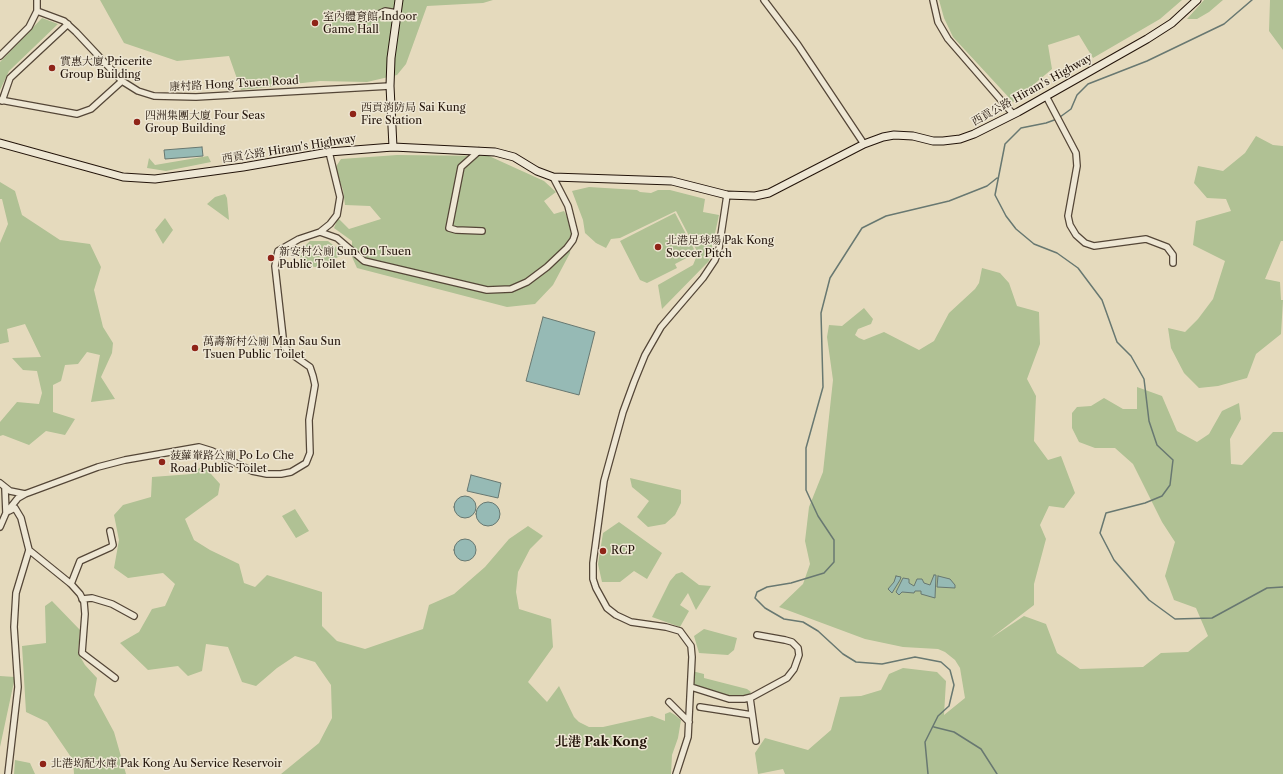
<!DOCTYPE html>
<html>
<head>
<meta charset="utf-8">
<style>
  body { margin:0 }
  canvas { display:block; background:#e5dabd }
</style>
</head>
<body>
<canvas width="1283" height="774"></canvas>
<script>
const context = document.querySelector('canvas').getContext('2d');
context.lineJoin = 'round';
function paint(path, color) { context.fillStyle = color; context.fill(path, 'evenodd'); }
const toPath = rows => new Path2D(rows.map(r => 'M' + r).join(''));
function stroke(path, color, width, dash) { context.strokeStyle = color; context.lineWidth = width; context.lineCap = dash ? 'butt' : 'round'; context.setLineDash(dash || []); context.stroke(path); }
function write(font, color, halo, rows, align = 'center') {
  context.font = font + ' "Libre Caslon Text","Noto Serif TC",serif'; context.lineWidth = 3; context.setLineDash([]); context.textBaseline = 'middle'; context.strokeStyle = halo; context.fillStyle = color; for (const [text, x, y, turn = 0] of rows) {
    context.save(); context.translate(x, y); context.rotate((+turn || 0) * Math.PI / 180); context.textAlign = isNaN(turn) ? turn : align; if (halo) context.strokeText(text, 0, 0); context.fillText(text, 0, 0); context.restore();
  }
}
paint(toPath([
  [100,0,493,0,483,3,427,6,406,64,397,75,367,82,320,81,241,90,229,56,177,61,124,43],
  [939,0,1182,0,1160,19,1093,58,1079,35,1048,45,1052,69,1013,102,953,37,944,18],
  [1204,0,1223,0,1209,12,1197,19,1187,19],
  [1270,0,1283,0,1283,50,1269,31],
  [42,18,58,24,9,71,0,90,0,62],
  [1256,136,1273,145,1283,146,1283,241,1281,241,1265,279,1280,282,1281,300,1283,300,1281,334,1256,354,1247,378,1218,386,1199,388,1184,373,1171,348,1168,328,1185,332,1198,319,1213,299,1225,261,1193,245,1196,221,1231,211,1226,199,1207,198,1194,183,1198,166,1223,171,1245,153],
  [397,155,489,156,544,181,556,192,544,201,554,214,564,211,572,227,570,253,553,285,535,304,507,307,357,268,352,257,352,241,334,228,338,218,349,229,381,219,370,206,345,205,343,190,335,168,341,159],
  [208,156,211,162,166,171,147,168,149,158,155,165],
  [0,182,15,191,22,215,60,240,90,244,101,267,94,290,103,327,113,343,112,353,101,377,115,399,91,402,100,355,87,352,78,364,65,365,61,381,53,385,53,412,75,419,65,435,46,431,29,445,3,435,0,436,0,422,17,402,39,404,42,393,37,371,23,370,12,358,41,357,25,324,7,329,9,342,0,344,0,243,8,224,2,199,0,199],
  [589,187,637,190,640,192,651,193,658,190,670,190,705,199,703,212,719,215,709,261,662,309,658,285,693,265,698,253,676,211,620,238,611,239,606,248,596,243,585,233,583,220,572,191],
  [225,194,227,198,229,220,207,204,215,197],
  [675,213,696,253,675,264,677,268,647,283,640,280,620,241],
  [165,218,173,230,163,244,155,230],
  [310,241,328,241,345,254,316,267,302,266,299,252],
  [982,268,1000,273,1009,283,1017,306,1039,312,1040,344,1027,379,1036,396,1034,441,1048,460,1061,456,1075,493,1064,508,1049,506,1040,525,1046,539,1034,584,1034,605,991,638,1024,616,1046,624,1057,653,1080,669,1143,667,1161,653,1188,652,1208,636,1196,608,1174,600,1165,576,1175,542,1162,522,1133,464,1115,448,1095,448,1079,442,1072,428,1072,413,1077,407,1091,406,1104,398,1123,409,1137,409,1137,387,1162,396,1177,431,1197,442,1209,434,1222,411,1239,403,1241,419,1230,439,1231,464,1242,465,1273,432,1283,432,1283,774,785,774,783,769,758,774,755,753,765,738,808,750,831,730,840,697,861,696,881,690,889,674,903,668,937,672,946,681,944,715,965,698,960,668,955,660,945,652,938,649,903,647,865,639,779,607,803,584,810,564,805,541,809,507,823,472,833,380,827,337,829,325,842,326,864,308,873,319,871,324,858,329,855,335,859,338,864,340,884,332,919,350,934,341,949,313,975,289,979,283],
  [203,465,220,484,218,495,185,519,194,540,210,550,239,564,244,583,255,587,267,575,322,592,322,626,337,641,365,649,423,629,429,605,454,594,485,567,509,539,528,526,543,536,530,549,518,572,516,592,519,609,551,619,553,647,528,682,547,702,559,686,574,717,579,722,589,727,603,727,652,716,665,721,665,714,670,712,675,715,681,720,678,738,672,755,671,774,281,774,319,743,332,718,331,685,315,662,295,656,277,668,256,686,242,682,228,647,206,644,202,671,188,676,178,666,148,670,120,643,139,632,152,609,165,606,175,584,163,573,128,578,114,568,119,540,114,515,123,505,151,497,152,477,192,474],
  [630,478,681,490,681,503,675,515,665,524,648,527,637,517,649,501,632,487],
  [295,509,309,531,296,538,282,516],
  [619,522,662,553,647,579,634,571,620,582,602,582,598,564,603,533],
  [682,572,699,585,711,586,696,610,688,593,680,605,689,611,680,627,652,617,670,581,676,574],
  [52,601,80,630,78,653,85,665,97,678,94,695,114,732,126,774,74,774,73,760,47,722,26,712,22,646,46,643,45,606],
  [704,629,737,638,734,650,728,655,699,653,694,636],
  [692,671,704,674,704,678,747,689,751,692,748,697,736,698,691,686],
  [0,676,15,677,0,747],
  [15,760,30,763,35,774,14,774]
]), '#b0c194');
const water = toPath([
  [202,147,203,156,165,159,164,150,202,147],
  [543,317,595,332,579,395,526,381,543,317],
  [471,475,501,483,498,498,467,491,471,475],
  '454 507a11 11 0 1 1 22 0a11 11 0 1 1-22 0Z',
  '476 514a12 12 0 1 1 24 0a12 12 0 1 1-24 0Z',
  '454 550a11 11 0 1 1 22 0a11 11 0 1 1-22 0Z',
  [934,575,936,575,935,598,921,594,921,591,915,591,914,593,902,592,899,595,896,592,903,578,909,579,909,583,914,586,917,579,922,579,924,583,930,585,934,575],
  [896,576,901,577,900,580,892,593,888,589,894,582,896,576],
  [938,576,950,579,955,585,955,588,937,587,938,576]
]);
paint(water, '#96bab5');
stroke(water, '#687871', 1);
stroke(toPath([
  [1060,117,1071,109,1077,95,1088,84,1147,61,1224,24,1252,0],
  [1057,119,1046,123,1021,128,1005,144,995,195,1006,216,1016,229,1034,244,1057,253,1078,268,1102,300,1117,342,1131,356,1144,379,1149,421,1157,445,1173,460,1170,485,1162,496,1145,503,1106,513,1100,533,1114,560,1149,600,1175,619,1212,618,1267,588,1283,587],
  [934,727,954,732,981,749,997,774],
  [928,774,925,742,938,716,949,706,954,685,950,670,941,662,915,657,882,664,856,662,843,654,818,631,803,622,784,619,765,608,755,598,757,592,767,587,791,583,824,573,834,562,834,540,818,516,806,490,806,448,823,387,821,313,830,278,862,228,886,216,949,201,987,186,997,178]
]), '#687871', 1.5);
const street = toPath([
  [764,0,798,45,864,144],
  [933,0,938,22,948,39,1013,114],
  [37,11,64,21,76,32,122,81,138,91,154,96,196,97,390,86],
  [354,18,370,18,385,11,397,13],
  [0,56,29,27,37,11,37,0],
  [1046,96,1076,153,1077,166,1068,216,1070,225,1076,235,1085,243,1094,246,1146,239,1167,247,1173,255,1173,263],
  [0,100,77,114,91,109,122,81],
  [2,101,10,78,68,24],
  [479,151,461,167,449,228,456,230,482,231],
  [320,232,337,238,364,261,487,290,511,289,527,282,547,267,567,248,573,240,575,234,568,206,553,177],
  [0,483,10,491,25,494],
  [5,489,6,513],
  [9,511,15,508,21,518,29,550,71,584,80,594,84,602,85,614,82,653,115,678],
  [0,527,6,513,18,498,25,494,98,467,125,460,199,447,212,451,252,471,267,474,281,474,291,472,306,463,310,453,309,420,315,385,313,376,310,367,290,353,284,346,275,266,278,251,299,239,320,232,330,224,337,215,340,197,329,152],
  [71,584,80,561,111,547,113,545,110,531],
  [82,599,92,598,112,604,134,616],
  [691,687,729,699,744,699,752,697,787,678,794,669,799,655,798,648,792,642,785,640,757,635],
  [750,698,756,741],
  [669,702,689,722],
  [700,707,752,715],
  [8,774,18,687,14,627,16,593,29,550],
  [676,774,688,737,692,657,691,646,680,631,666,627,631,622,616,615,607,608,596,588,593,579,593,563,604,481,623,412,634,382,645,355,661,327,703,278,715,260,719,248,727,195]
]);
const secondary = toPath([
  [0,143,123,177,155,179,243,167,329,152,393,147,495,152,514,157,537,171,553,177,672,181,727,195,755,196,769,193,864,144,883,137,894,135,913,136,933,141,943,141,960,139,974,134,1018,112,1147,39,1172,23,1197,0],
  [393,147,390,86,391,58,399,0]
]);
stroke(street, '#544637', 8);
stroke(secondary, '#23140a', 9);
stroke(street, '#eee7d4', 5.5);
stroke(secondary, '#eee7d4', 7);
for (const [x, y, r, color] of [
  [315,23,4,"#8f2418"],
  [52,68,4,"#8f2418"],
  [353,114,4,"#8f2418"],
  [137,122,4,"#8f2418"],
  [658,247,4,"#8f2418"],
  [271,258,4,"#8f2418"],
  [195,348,4,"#8f2418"],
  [162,462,4,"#8f2418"],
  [603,551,4,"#8f2418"],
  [43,764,4,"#8f2418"]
]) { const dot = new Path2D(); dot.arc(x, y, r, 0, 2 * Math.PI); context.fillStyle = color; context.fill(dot); stroke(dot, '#eee7d4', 1.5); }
write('11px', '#23140a', '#eee7d4', [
  ["室內體育館 Indoor",323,17],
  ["Game Hall",323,30],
  ["實惠大廈 Pricerite",60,62],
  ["Group Building",60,75],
  ["西貢消防局 Sai Kung",361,108],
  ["Fire Station",361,121],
  ["四洲集團大廈 Four Seas",145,116],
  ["Group Building",145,129],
  ["北港足球場 Pak Kong",666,241],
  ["Soccer Pitch",666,254],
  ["新安村公廁 Sun On Tsuen",279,252],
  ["Public Toilet",279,265],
  ["萬壽新村公廁 Man Sau Sun",203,342],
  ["Tsuen Public Toilet",203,355],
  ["菠蘿輋路公廁 Po Lo Che",170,456],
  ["Road Public Toilet",170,469],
  ["RCP",611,551],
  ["北港㘭配水庫 Pak Kong Au Service Reservoir",51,764]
], 'left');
write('11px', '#23140a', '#eee7d4', [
  ["康村路 Hong Tsuen Road",234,84,-3],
  ["西貢公路 Hiram's Highway",1032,90,-29],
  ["西貢公路 Hiram's Highway",289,149,-9]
]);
write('bold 13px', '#23140a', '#eee7d4', [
  ["北港 Pak Kong",601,742]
]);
</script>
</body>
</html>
